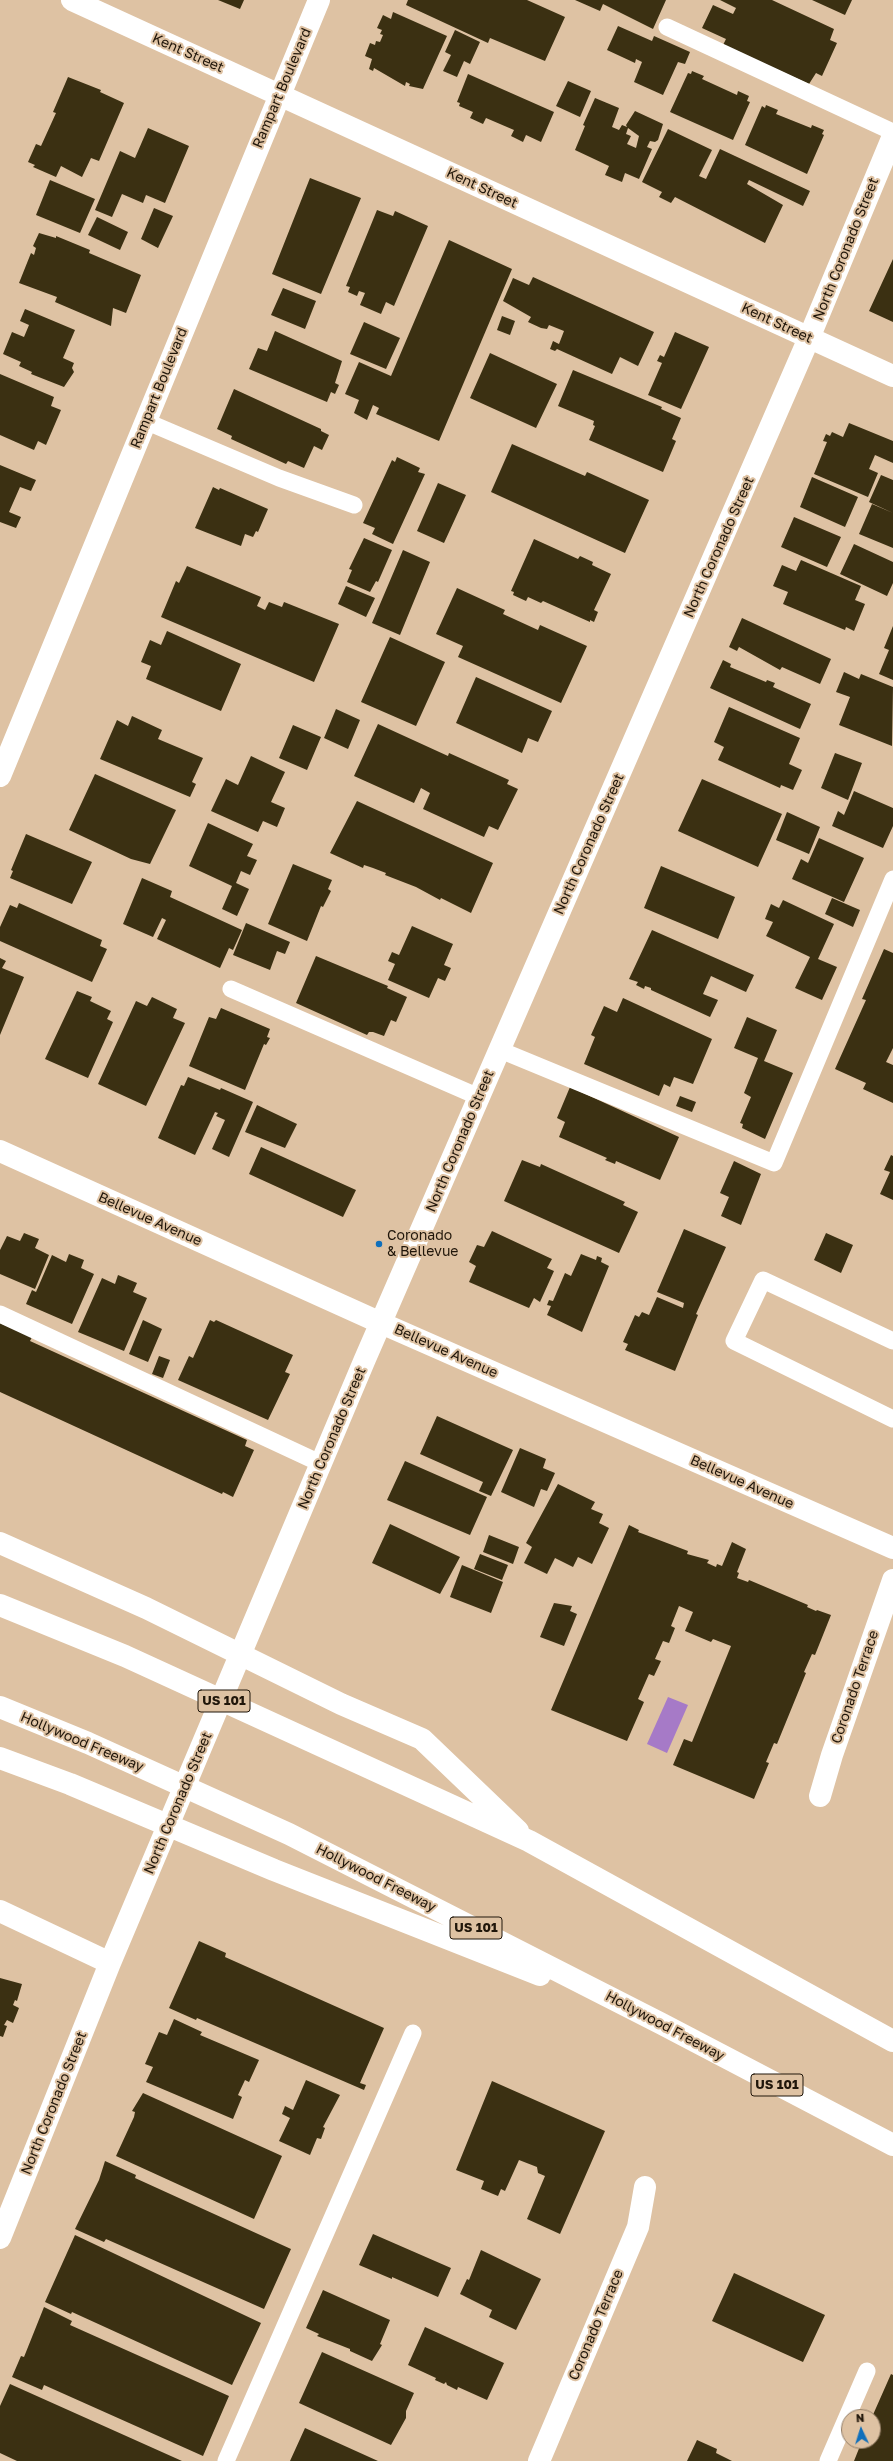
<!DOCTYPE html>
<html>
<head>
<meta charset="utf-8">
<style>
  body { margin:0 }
  #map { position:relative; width:893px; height:2461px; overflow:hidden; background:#dec2a3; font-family:"Golos Text",sans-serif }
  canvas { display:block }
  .north { position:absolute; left:841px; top:2409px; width:40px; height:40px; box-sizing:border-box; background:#dec2a3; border:1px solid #927d66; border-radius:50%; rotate:356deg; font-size:11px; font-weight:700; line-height:16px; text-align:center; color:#20160a }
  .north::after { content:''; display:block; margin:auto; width:14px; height:18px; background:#0f6fbb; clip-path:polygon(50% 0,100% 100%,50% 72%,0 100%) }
</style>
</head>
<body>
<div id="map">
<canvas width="893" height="2461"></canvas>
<div class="north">N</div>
</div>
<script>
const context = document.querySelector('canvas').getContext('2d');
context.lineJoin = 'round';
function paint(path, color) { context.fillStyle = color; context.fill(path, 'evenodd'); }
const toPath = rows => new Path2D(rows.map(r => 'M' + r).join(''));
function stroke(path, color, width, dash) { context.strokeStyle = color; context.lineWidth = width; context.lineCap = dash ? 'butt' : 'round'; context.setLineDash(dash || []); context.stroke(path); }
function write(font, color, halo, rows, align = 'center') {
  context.font = font + ' "Golos Text",sans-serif'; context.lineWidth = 4; context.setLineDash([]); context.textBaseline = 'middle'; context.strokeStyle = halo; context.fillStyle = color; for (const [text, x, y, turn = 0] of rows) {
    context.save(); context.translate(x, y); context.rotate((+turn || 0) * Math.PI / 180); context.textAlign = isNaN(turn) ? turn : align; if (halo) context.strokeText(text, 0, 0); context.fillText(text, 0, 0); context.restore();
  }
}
paint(toPath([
  [668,1697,688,1705,667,1753,647,1744]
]), '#a67ac7');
paint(toPath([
  [218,0,244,0,240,9],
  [408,0,527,0,565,17,545,61,490,38,488,43,406,5],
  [575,0,666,0,653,29,603,4,600,11],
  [720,0,772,0,834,29,830,40,837,43,822,76,816,73,809,84,723,45,726,39,702,28,713,5,733,14,736,8],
  [812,0,852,0,845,15],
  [393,12,447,36,423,89,409,86,410,84,406,82,405,86,374,68,373,71,369,69,372,59,365,56,370,43,375,45,376,41,380,42,383,35,380,34,382,30,377,28,383,15,391,19],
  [618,26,652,41,654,36,690,52,685,64,678,62,663,95,634,82,642,62,636,59,635,63,607,50],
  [455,30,480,42,470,64,464,61,457,77,443,71,451,55,445,52],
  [692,71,704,76,702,79,737,95,738,91,749,96,747,101,750,102,733,140,670,112,688,73,691,74],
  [468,74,554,112,541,142,526,135,523,142,511,136,514,130,486,118,483,124,470,118,473,112,459,106,460,103,457,102],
  [68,77,101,90,100,92,124,103,99,161,91,158,82,177,61,166,56,177,33,167,35,165,28,162,36,144,41,146,56,113,53,112],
  [568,81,591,91,580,117,556,106],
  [595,98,619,108,612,127,619,130,622,125,627,127,626,125,635,111,663,124,658,140,655,142,650,141,647,147,652,149,639,179,625,173,622,182,605,175,609,166,575,150,585,126,583,125],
  [628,128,639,136,636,148,627,144,631,136,626,134],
  [766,105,778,110,776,114,811,128,812,125,824,130,822,134,824,135,807,174,745,145,762,106,765,108],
  [148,128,189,146,165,203,146,195,143,203,122,194,112,217,95,210,120,151,135,158],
  [668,129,712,150,699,176,706,179,720,149,810,191,803,206,749,180,747,184,783,205,765,243,675,197,671,203,659,197,662,192,642,182],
  [310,178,361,198,321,294,272,274],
  [50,180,95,199,80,233,36,215],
  [154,208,173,216,158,248,141,239],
  [377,210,393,216,395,211,428,226,394,306,386,302,381,314,360,305,365,293,359,291,357,296,348,292,350,287,346,286],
  [97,217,128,232,120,250,88,235],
  [39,233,56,238,56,236,90,250,89,253,141,275,126,313,113,308,111,326,55,302,57,297,19,283,31,253,34,255,36,248,33,246],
  [449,240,512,269,439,441,376,414,379,408,373,405,367,420,354,413,359,400,345,394,359,362,391,376],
  [893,259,893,322,869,311],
  [533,277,654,332,638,366,620,357,612,374,557,349,555,351,550,349,553,341,559,344,564,331,549,325,547,329,541,328,528,322,531,317,503,301,513,278,529,285],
  [283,288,316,301,305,329,271,315],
  [25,309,75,330,63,358,74,363,72,368,74,372,64,387,31,374,32,372,19,366,21,362,3,354,12,332,24,337,29,325,20,321],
  [502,316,515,321,510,335,497,330],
  [364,322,400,338,386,369,350,354],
  [275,331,342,361,335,383,339,385,335,394,331,392,327,402,249,369,258,348,267,351],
  [675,332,709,347,681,409,648,395,662,363,657,361,660,355,664,357],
  [490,353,557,384,536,428,470,398],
  [573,370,662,407,661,409,681,418,672,439,676,441,663,472,589,440,595,426,593,425,594,421,558,406],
  [0,374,54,397,51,406,61,410,46,445,38,441,34,450,0,435],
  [234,389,321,429,321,431,329,435,322,450,314,446,304,468,288,461,286,464,231,439,232,436,217,429],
  [849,423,893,441,893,463,875,455,869,469,878,473,868,497,814,474,827,442,823,441,826,434,830,436,832,432,843,437],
  [512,444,585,476,587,472,649,500,625,553,491,492],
  [397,457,420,468,418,472,425,474,393,544,372,534,375,528,363,523,392,460,395,462],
  [0,465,36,480,31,491,20,487,9,512,21,517,16,528,0,522],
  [881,475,893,480,893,513,869,502],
  [812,477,858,497,845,527,800,507],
  [438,483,466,495,444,543,417,531],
  [213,487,219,490,220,488,268,509,258,532,256,531,253,537,245,534,241,546,195,528],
  [872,504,893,513,893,548,859,534],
  [794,517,841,537,827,567,781,547],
  [364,538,392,550,378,582,376,581,370,592,347,582,352,570,349,569],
  [534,539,578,559,580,556,593,562,592,565,611,574,594,610,598,612,594,622,590,620,590,622,543,601,541,603,528,597,526,601,513,595,514,592,511,591],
  [854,544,893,562,893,583,887,596,840,574],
  [403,550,430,562,400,635,372,623],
  [801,560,861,586,855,600,865,604,854,631,846,627,845,630,783,604,788,592,773,586,782,565,796,571],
  [187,566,261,597,257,606,265,610,269,602,282,607,284,602,339,624,314,682,161,617,176,581,179,583],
  [346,586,375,598,366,617,338,604],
  [457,588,505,610,503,614,538,630,540,625,587,646,561,703,458,657,463,646,436,634],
  [742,618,831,659,820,684,782,667,780,670,739,647,737,651,729,647],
  [893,626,893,680,879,674,889,650,884,648],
  [167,631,241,664,221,711,146,679,151,666,141,662,150,640,161,645],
  [390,637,445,662,416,726,361,702],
  [723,660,731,664,730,667,766,682,767,680,775,683,773,687,811,704,800,729,710,688],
  [844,672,859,679,861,674,893,687,892,746,839,725,850,697,836,692],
  [476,677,552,711,538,742,528,738,522,753,456,723],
  [729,707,800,738,789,764,802,770,793,790,781,785,780,788,718,760,724,747,714,742],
  [336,709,360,720,348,749,324,738],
  [132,716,162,730,158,739,203,758,192,782,196,784,190,797,100,759,117,720,128,726],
  [378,724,448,756,449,753,509,780,507,784,518,789,498,830,489,826,484,837,423,809,430,793,421,788,414,803,354,776],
  [293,725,321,737,307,770,279,758],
  [835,753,862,763,848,800,821,788],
  [251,756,285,772,271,802,285,808,277,827,263,821,258,832,211,811,226,779,238,785],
  [95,774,176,810,150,864,131,859,69,830],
  [702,779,782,814,758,867,678,831],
  [854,791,893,808,893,826,883,848,832,826,838,811,844,815],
  [357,801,493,863,471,913,441,898,440,900,416,887,385,875,386,873,373,868,364,865,363,868,330,853],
  [787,812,820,827,809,854,776,840],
  [208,823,253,844,247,856,257,860,250,875,241,871,236,883,249,889,237,916,222,909,232,886,189,866],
  [26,834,92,862,72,904,10,878,13,871,11,870],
  [819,838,864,858,844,902,792,879,801,859,808,863],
  [293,864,332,880,328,889,331,891,323,907,321,906,307,941,268,924],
  [661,866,735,897,718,939,644,908],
  [142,878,172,891,170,897,242,930,233,950,229,948,220,968,157,939,166,920,162,918,153,937,123,924],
  [832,898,860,910,853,927,825,914],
  [783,900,834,924,818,959,837,967,822,1000,795,988,810,957,766,936,773,922,765,919,771,904,779,908],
  [19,903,102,940,100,946,107,949,92,982,0,941,0,927,10,905,17,908],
  [246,923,290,942,285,954,277,951,270,970,233,955],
  [412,926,453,944,444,965,451,968,445,981,438,978,429,998,388,980,395,964,388,961,392,952,399,955],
  [652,930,754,975,746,992,711,976,703,994,718,1000,710,1017,651,990,651,988,645,986,644,989,636,985,638,982,629,979],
  [884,949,893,953,893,1048,886,1062,893,1065,893,1103,863,1089,866,1083,835,1069,866,1000,862,999],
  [316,956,388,986,387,988,407,997,396,1022,391,1020,384,1036,373,1032,369,1032,367,1035,296,1003],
  [0,958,6,961,2,968,24,977,0,1035],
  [77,991,92,997,90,1001,111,1011,107,1019,113,1022,88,1078,45,1059],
  [152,997,177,1009,173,1018,185,1023,146,1106,98,1084,136,1001,147,1006],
  [623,998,712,1039,693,1084,674,1077,670,1087,664,1084,659,1096,584,1064,595,1037,591,1035,604,1006,617,1012],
  [221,1008,270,1029,267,1037,270,1038,266,1045,264,1044,245,1090,189,1066,209,1017,216,1019],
  [747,1017,777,1030,764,1061,793,1073,765,1139,742,1128,743,1124,740,1123,751,1097,744,1093,758,1058,734,1048],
  [188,1077,220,1090,221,1088,253,1102,229,1157,212,1149,225,1120,216,1116,218,1113,215,1112,195,1155,158,1138,181,1085,184,1086],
  [570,1087,679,1137,660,1180,616,1161,615,1164,605,1160,607,1158,559,1137,565,1122,557,1118],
  [680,1096,696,1102,692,1112,676,1106],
  [257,1105,297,1124,285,1148,245,1132],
  [261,1147,356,1190,343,1217,249,1174],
  [891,1155,893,1156,893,1200,880,1194,890,1172,884,1170],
  [522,1160,540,1167,541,1164,625,1202,623,1205,638,1212,619,1253,504,1201],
  [734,1161,761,1174,741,1225,721,1216,729,1197,720,1193],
  [684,1229,726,1247,696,1314,698,1315,675,1371,625,1350,628,1344,623,1342,635,1315,639,1317,642,1312,649,1315,657,1297,683,1308,684,1303,657,1292],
  [492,1231,552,1259,547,1268,554,1271,540,1302,534,1298,529,1308,469,1282,476,1266,469,1262,477,1245,484,1247],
  [24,1233,39,1239,35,1248,49,1255,35,1289,0,1274,0,1250,7,1236,20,1241],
  [826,1233,853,1245,841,1273,814,1260],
  [69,1254,84,1260,81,1268,94,1274,72,1324,26,1304,32,1290,36,1292,52,1255,66,1262],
  [581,1254,596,1260,597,1256,602,1258,601,1262,609,1266,582,1332,547,1315,551,1306,547,1305,549,1300,553,1301,565,1273,571,1276],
  [118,1275,137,1283,133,1292,147,1298,124,1351,78,1332,102,1278,115,1284],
  [143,1320,162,1329,148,1362,129,1354],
  [210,1320,214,1322,216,1320,293,1355,285,1372,290,1374,268,1420,178,1380,189,1356,193,1358],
  [0,1323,32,1337,30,1341,247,1440,245,1446,254,1450,233,1497,223,1492,222,1494,0,1392],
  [159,1356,170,1360,163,1378,152,1374],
  [437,1416,513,1450,491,1496,479,1491,483,1482,420,1454],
  [520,1448,546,1459,543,1468,555,1473,547,1491,541,1489,534,1507,501,1492],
  [405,1461,487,1497,470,1535,387,1500],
  [558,1484,595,1502,591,1509,603,1514,599,1523,609,1528,592,1564,578,1557,573,1567,555,1558,547,1574,524,1563,532,1547,526,1543],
  [390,1524,460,1557,440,1594,372,1563],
  [629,1525,639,1530,638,1532,688,1551,687,1554,709,1560,707,1563,716,1567,717,1564,722,1566,732,1542,746,1549,737,1572,739,1573,737,1578,748,1582,749,1580,808,1605,807,1607,816,1611,817,1610,831,1615,815,1655,812,1654,804,1672,806,1673,777,1744,774,1743,766,1762,769,1763,754,1799,673,1765,684,1739,692,1742,731,1646,713,1639,711,1642,685,1631,693,1612,679,1606,671,1626,675,1628,669,1643,663,1641,655,1659,661,1661,654,1676,649,1674,638,1699,644,1702,627,1741,551,1710],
  [489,1535,519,1547,513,1564,483,1552],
  [480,1554,508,1565,502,1580,474,1569],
  [462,1565,503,1582,491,1613,450,1597],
  [554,1603,572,1606,570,1611,577,1614,564,1646,540,1637],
  [199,1941,226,1953,225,1957,384,2028,360,2083,366,2085,364,2090,197,2018,196,2020,169,2008],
  [0,1978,22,1984,17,2001,15,2000,13,2005,19,2008,13,2023,7,2020,4,2025,7,2026,3,2037,0,2036],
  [174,2019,202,2032,200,2035,259,2060,249,2082,245,2080,238,2095,242,2097,233,2119,146,2082,153,2067,145,2064,159,2032,167,2035],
  [306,2080,340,2095,323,2127,325,2128,321,2139,317,2138,310,2155,279,2141,290,2118,282,2114,285,2106,293,2110],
  [492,2081,605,2131,560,2234,527,2219,545,2176,538,2173,537,2167,519,2160,505,2191,501,2189,498,2196,481,2189,484,2181,456,2170],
  [143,2093,282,2156,254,2219,116,2156,134,2117,135,2112,132,2111],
  [105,2161,136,2175,135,2178,291,2249,264,2309,106,2239,104,2242,75,2229,99,2180],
  [373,2234,451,2268,438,2297,392,2277,392,2279,359,2265],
  [75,2235,261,2323,232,2385,72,2312,71,2314,45,2302],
  [481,2250,541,2279,516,2330,489,2317,492,2310,460,2294,467,2279,469,2280],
  [734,2273,825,2315,803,2362,712,2321],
  [323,2290,390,2320,380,2344,382,2345,372,2361,350,2351,350,2349,317,2336,319,2334,306,2328],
  [44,2307,72,2321,70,2325,229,2396,203,2456,44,2385,42,2390,12,2377,21,2356,24,2357],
  [425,2327,504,2363,487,2400,458,2387,457,2390,447,2385,446,2382,444,2384,435,2380,436,2378,408,2365],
  [322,2352,414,2393,406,2411,406,2418,391,2445,299,2403],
  [891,2374,893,2375,893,2461,854,2461,862,2441,873,2441,872,2417],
  [10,2384,182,2461,17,2461,0,2453,0,2406],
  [305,2428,378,2461,290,2461],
  [697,2440,717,2449,716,2453,732,2461,687,2461]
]), '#3b3012');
stroke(toPath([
  [667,27,893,132],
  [145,421,279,478,354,505],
  [231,989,479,1097],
  [500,1050,774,1163,893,879],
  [0,1314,322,1464],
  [893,1341,763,1280,734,1341,893,1419],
  [226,2461,413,2033],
  [828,2461,867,2371]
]), '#fff', 17);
stroke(toPath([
  [72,0,893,376],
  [0,776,319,0],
  [381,1323,893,1548],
  [820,1796,832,1755,893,1580],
  [539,2461,638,2227,645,2187]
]), '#fff', 22);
stroke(toPath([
  [0,1151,381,1323],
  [0,1911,110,1963],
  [0,2238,110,1963,365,1359,809,338,893,136]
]), '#fff', 22);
stroke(toPath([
  [0,1543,146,1608,341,1704,422,1739,518,1831],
  [0,1605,125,1656,529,1841,893,2041],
  [0,1707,88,1743,289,1834,662,2024,893,2145],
  [0,1758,70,1784,274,1870,540,1975]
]), '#fff', 22);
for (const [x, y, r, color] of [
  [379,1244,4,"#0f6fbb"]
]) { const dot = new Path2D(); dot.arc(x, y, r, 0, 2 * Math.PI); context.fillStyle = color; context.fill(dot); stroke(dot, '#dec2a3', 1.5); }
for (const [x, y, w] of [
  [224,1701,52],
  [476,1928,52],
  [777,2085,52]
]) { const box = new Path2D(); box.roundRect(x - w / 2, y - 11, w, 22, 3); context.fillStyle = '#dec2a3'; context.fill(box); stroke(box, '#20160a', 1); }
write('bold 13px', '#20160a', null, [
  ["US 101",224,1701],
  ["US 101",476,1928],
  ["US 101",777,2085]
]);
write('14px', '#20160a', '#dec2a3', [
  ["Kent Street",188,53,24],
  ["Rampart Boulevard",282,88,-67],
  ["Kent Street",482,188,25],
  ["North Coronado Street",846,249,-68],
  ["Kent Street",777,323,25],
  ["Rampart Boulevard",159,388,-68],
  ["North Coronado Street",719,547,-66],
  ["North Coronado Street",589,844,-66],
  ["North Coronado Street",460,1141,-67],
  ["Bellevue Avenue",150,1219,24],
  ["Bellevue Avenue",446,1351,24],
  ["North Coronado Street",332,1438,-67],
  ["Bellevue Avenue",742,1482,24],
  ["Coronado Terrace",855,1687,-71],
  ["Hollywood Freeway",82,1742,23],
  ["North Coronado Street",178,1803,-67],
  ["Hollywood Freeway",376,1878,27],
  ["Hollywood Freeway",665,2026,28],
  ["North Coronado Street",54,2103,-68],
  ["Coronado Terrace",596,2325,-67]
]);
write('14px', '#20160a', '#dec2a3', [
  ["Coronado",387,1236],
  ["& Bellevue",387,1252]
], 'left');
</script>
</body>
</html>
